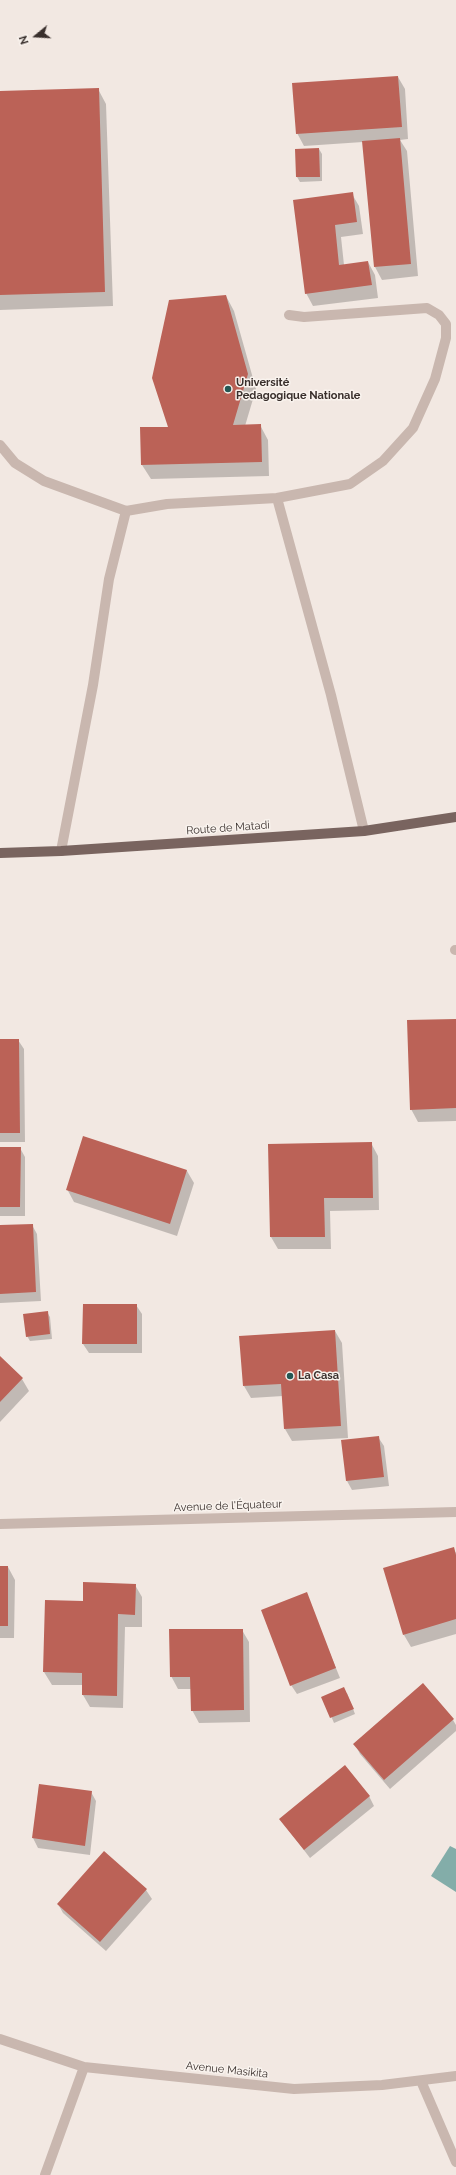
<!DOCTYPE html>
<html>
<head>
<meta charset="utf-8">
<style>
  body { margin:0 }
  #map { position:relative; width:456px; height:2175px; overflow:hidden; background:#f2e8e2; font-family:Raleway,sans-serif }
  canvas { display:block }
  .north { position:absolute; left:16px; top:16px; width:40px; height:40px; -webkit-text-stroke:3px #f9f3ee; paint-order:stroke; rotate:252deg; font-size:11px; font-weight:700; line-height:16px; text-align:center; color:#392f2c }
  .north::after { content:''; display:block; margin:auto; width:14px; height:18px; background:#392f2c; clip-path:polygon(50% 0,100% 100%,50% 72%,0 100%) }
</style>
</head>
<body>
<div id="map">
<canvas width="456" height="2175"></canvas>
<div class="north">N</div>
</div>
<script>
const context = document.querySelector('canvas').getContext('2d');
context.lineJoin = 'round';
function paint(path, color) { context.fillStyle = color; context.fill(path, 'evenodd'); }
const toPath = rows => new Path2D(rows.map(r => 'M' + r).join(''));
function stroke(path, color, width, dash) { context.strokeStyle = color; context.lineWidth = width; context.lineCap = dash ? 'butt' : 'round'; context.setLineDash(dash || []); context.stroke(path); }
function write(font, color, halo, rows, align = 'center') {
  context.font = font + ' Raleway,sans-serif'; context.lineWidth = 3; context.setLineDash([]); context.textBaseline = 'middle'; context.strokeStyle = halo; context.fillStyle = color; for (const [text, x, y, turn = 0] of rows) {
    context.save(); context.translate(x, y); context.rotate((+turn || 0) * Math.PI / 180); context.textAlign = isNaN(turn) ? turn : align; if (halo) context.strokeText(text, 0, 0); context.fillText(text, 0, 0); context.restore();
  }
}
paint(toPath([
  [450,1846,456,1849,456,1892,431,1876]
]), '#83ada9');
paint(toPath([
  [398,77,405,89,408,139,400,140,407,151,418,276,382,280,375,267,363,142,304,146,297,133],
  [98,89,106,104,113,306,0,310,0,92],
  [319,149,322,154,322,181,300,182,297,177,296,150],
  [352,194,359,206,363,234,341,237,344,265,368,262,375,275,378,298,313,306,306,293,294,201],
  [226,296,234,311,256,389,245,426,260,425,268,440,269,476,151,479,142,465,141,428,169,428],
  [456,1020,456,1121,418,1122,411,1109],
  [0,1040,18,1040,24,1049,25,1142,0,1142],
  [84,1137,187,1171,194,1183,177,1236,74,1202,67,1189],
  [371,1143,378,1156,379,1210,330,1211,331,1249,278,1249,271,1237],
  [0,1148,20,1148,25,1157,25,1216,0,1216],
  [32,1225,37,1234,41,1301,0,1303,0,1226],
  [136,1305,142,1314,142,1353,89,1353,83,1344],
  [47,1312,50,1317,52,1339,30,1341,27,1336],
  [335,1331,342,1343,348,1438,292,1441,285,1429,283,1396,251,1398,244,1386],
  [0,1358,22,1379,29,1391,0,1422],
  [378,1437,384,1446,389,1486,352,1490,347,1481],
  [453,1549,456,1553,456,1634,411,1647,404,1635],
  [0,1567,8,1567,15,1580,14,1638,0,1638],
  [135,1585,142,1597,142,1627,125,1627,123,1708,90,1707,83,1695,83,1685,52,1685,44,1672,46,1601,84,1602],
  [306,1594,340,1678,297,1694,291,1685],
  [242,1630,249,1642,250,1722,199,1723,192,1710,192,1689,178,1689,171,1676],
  [347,1693,355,1714,334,1723,323,1697],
  [453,1720,456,1725,456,1731,390,1789,360,1754,355,1744],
  [39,1785,91,1792,96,1801,90,1855,38,1848,33,1838],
  [369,1796,374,1806,310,1858,280,1819],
  [104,1852,146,1890,152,1899,106,1951,63,1913,58,1904]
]), '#0003');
paint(toPath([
  [398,76,402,127,296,134,292,83],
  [99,88,105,292,0,295,0,91],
  [400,138,411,264,374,267,362,141],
  [319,148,320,177,296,177,295,149],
  [353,192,357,222,335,225,339,265,368,261,372,285,305,294,293,200],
  [226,295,248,374,233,425,261,424,262,462,141,465,140,427,168,427,152,378,169,300],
  [456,1019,456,1108,410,1110,407,1020],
  [0,1039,19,1039,20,1133,0,1133],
  [83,1136,187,1170,170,1224,66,1190],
  [372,1142,373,1198,324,1198,325,1237,270,1237,268,1144],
  [0,1147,21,1147,20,1207,0,1207],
  [33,1224,36,1292,0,1294,0,1225],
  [83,1304,137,1304,137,1344,82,1344],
  [48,1311,50,1334,26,1337,23,1314],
  [335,1330,341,1426,284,1429,281,1384,243,1386,239,1336],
  [0,1356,23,1378,0,1402],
  [379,1436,384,1477,346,1481,341,1440],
  [454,1547,456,1555,456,1619,403,1635,383,1568],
  [0,1566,8,1566,8,1626,0,1626],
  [83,1582,136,1584,135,1615,118,1614,117,1696,82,1695,82,1673,43,1672,45,1600,83,1601],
  [307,1592,336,1668,290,1686,261,1610],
  [169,1629,243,1629,244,1710,191,1711,190,1677,170,1677],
  [423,1683,454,1719,384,1780,353,1744],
  [344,1687,354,1709,330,1718,321,1697],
  [345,1765,370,1796,304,1850,279,1819],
  [39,1784,92,1791,85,1846,32,1838],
  [104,1851,147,1889,100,1942,57,1904]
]), '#bb6257');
stroke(toPath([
  [0,445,15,463,44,481,126,511],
  [277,498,350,484,383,461,413,428,435,379,446,338,446,324,439,315,427,308,304,317,289,315],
  [61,851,93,685,109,579,126,511,167,504,277,498,331,695,364,831],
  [455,950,456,950]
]), '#c9b7af', 10);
stroke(toPath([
  [0,1524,456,1512],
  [0,2039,84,2067,294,2089,382,2085,456,2076],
  [421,2081,456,2162],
  [45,2175,84,2067]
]), '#c9b7af', 10);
stroke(toPath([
  [0,853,61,851,364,831,456,817]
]), '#79645f', 10);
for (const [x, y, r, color] of [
  [228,389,4,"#255754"],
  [290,1376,4,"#255754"]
]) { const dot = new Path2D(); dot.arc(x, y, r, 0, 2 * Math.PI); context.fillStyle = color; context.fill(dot); stroke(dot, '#f9f3ee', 1.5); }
write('bold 11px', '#392f2c', '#f9f3ee', [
  ["Université",236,383],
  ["Pedagogique Nationale",236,396],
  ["La Casa",298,1376]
], 'left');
write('11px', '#392f2c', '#f9f3ee', [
  ["Route de Matadi",228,828,-4],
  ["Avenue de l'Équateur",228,1506,-2],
  ["Avenue Masikita",227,2070,6]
]);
</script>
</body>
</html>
